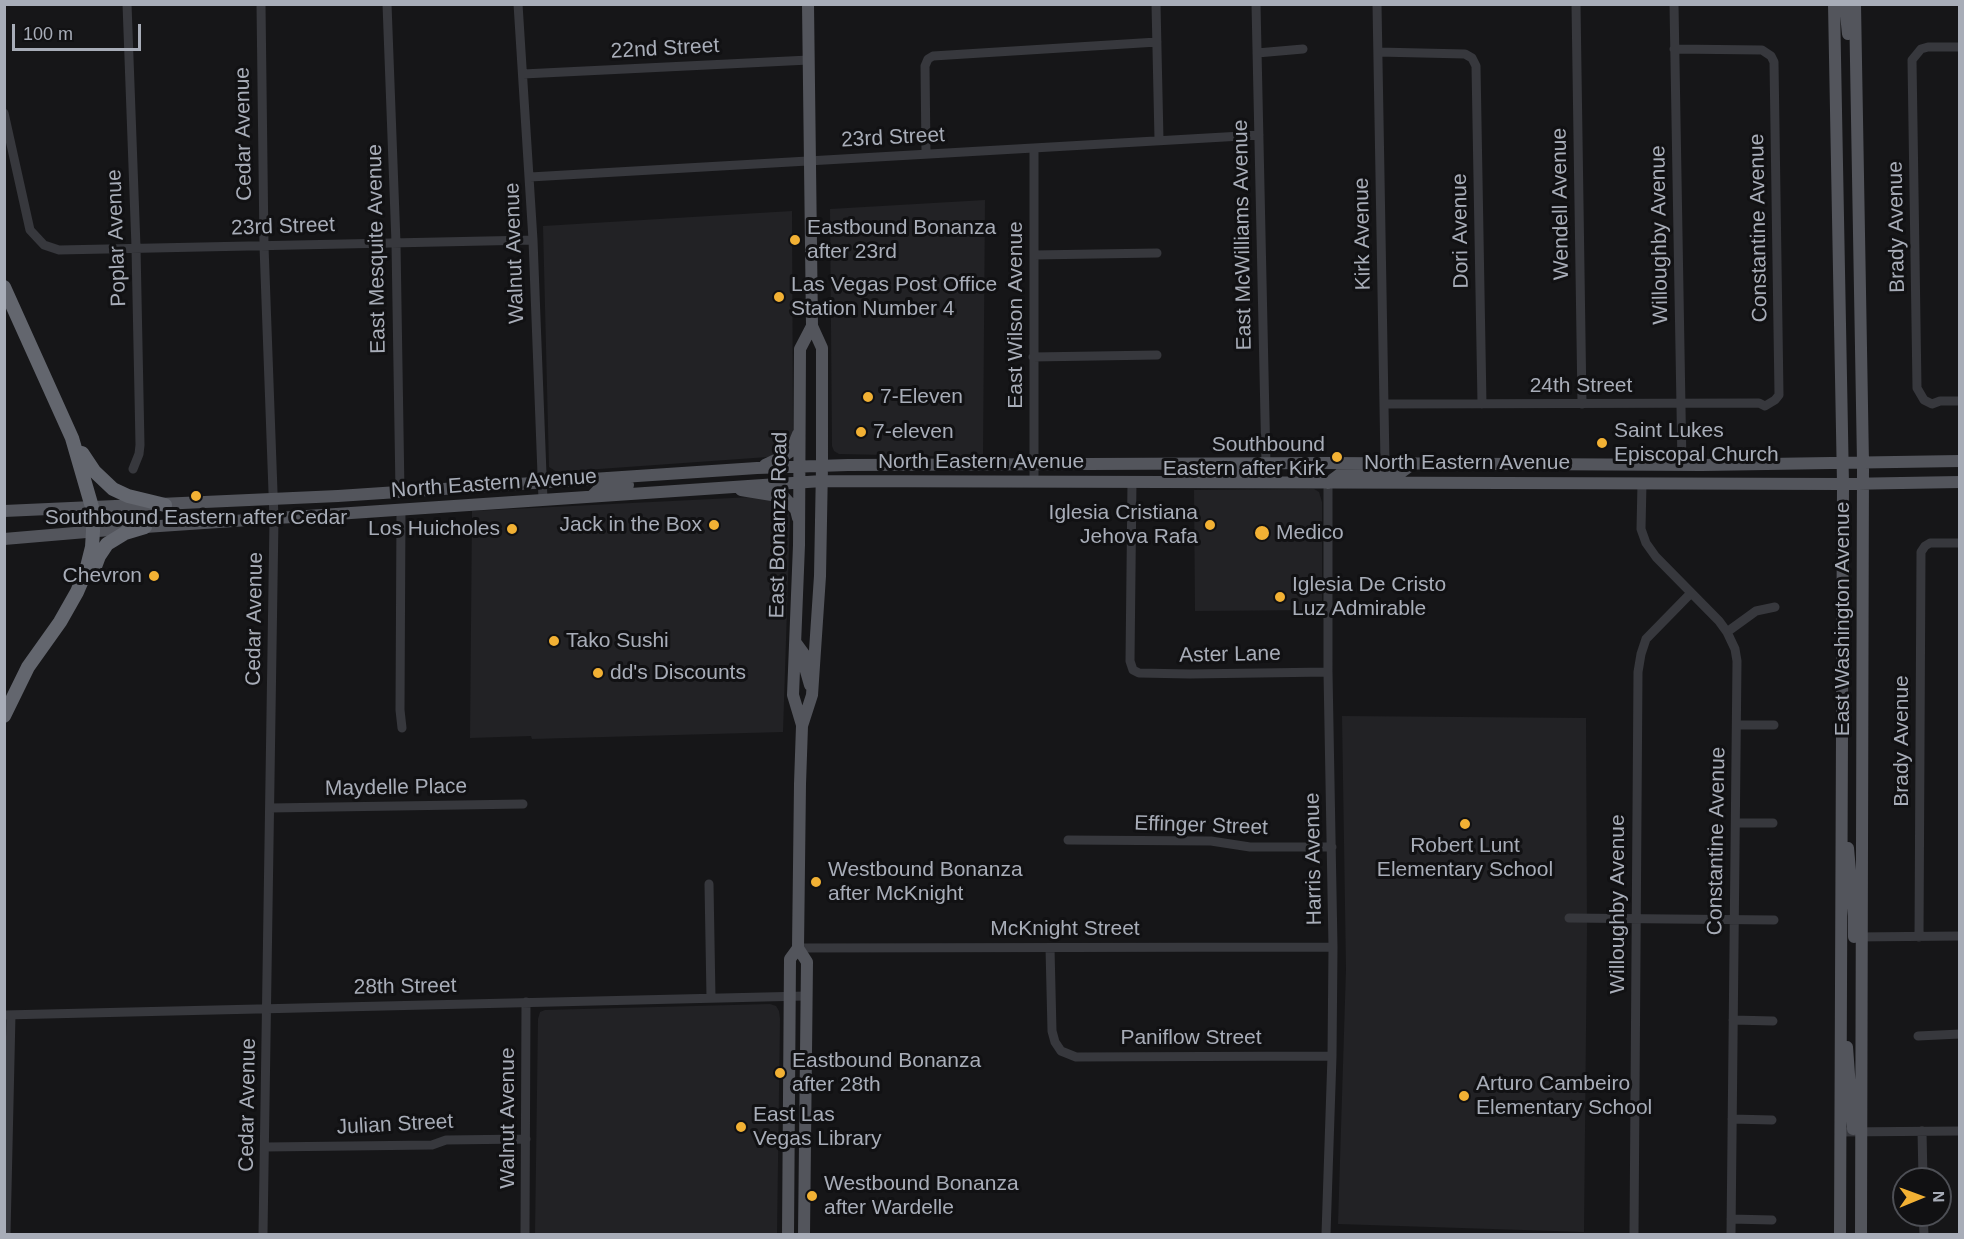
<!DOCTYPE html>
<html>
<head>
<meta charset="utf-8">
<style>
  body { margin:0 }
  #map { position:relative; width:1964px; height:1239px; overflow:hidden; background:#161618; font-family:Helvetica,sans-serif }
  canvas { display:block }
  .frame { position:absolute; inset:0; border:6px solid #a8adb8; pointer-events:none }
  .north { position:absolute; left:1892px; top:1167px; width:60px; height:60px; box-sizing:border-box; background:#111113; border:2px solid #4d4f55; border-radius:50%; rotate:89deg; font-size:16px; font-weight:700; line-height:24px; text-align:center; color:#a8adb8 }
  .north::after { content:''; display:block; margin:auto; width:21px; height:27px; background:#f2b134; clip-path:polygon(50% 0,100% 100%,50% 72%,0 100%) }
  .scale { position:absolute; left:12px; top:24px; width:129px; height:27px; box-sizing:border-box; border:3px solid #a8adb8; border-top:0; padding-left:8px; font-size:18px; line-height:21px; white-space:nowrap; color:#a8adb8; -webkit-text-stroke:4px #111113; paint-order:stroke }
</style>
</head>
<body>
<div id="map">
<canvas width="1964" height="1239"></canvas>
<div class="frame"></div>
<div class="north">N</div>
<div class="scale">100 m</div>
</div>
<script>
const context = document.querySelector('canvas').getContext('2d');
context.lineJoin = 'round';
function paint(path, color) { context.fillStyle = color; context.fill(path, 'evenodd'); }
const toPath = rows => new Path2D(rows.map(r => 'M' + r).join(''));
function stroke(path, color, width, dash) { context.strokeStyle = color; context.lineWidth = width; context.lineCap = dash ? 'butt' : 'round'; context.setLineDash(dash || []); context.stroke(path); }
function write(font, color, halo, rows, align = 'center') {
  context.font = font + ' Helvetica,sans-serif'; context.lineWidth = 6; context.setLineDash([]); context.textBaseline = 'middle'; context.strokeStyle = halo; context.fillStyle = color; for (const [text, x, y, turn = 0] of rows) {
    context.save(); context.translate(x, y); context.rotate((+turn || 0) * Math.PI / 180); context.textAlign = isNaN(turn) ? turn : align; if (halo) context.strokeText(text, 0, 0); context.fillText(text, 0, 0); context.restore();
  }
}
paint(toPath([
  [985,200,983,457,839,454,834,451,832,446,830,209],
  [792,211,793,433,785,449,777,454,768,457,557,472,549,467,543,226],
  [1314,489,1319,492,1322,502,1322,610,1195,611,1194,490],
  [752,497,779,500,786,505,790,518,783,732,532,739,531,736,470,738,472,511],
  [1342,716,1586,718,1587,930,1584,1232,1338,1224,1346,969],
  [770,1004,776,1006,779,1011,780,1019,777,1234,535,1234,538,1019,540,1012,545,1010]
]), '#222225');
stroke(toPath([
  [127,4,136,247,140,445,139,454,133,469],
  [261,4,264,246,274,519,263,1234],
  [387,4,396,243,400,492],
  [518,4,533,240,543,500],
  [1156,4,1159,140],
  [1256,4,1266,464],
  [1377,4,1385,463],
  [1576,4,1582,404],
  [1674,4,1682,465],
  [1960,47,1928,47,1921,49,1912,60,1917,388,1924,400,1932,404,1940,401,1960,401],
  [1378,52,1465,54,1472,58,1476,66,1482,404],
  [1257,53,1303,49],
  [523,74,809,60],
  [4,113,30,230,44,245,59,250,533,240],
  [1034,148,1034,482],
  [926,154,925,66,928,59,933,56,1157,42],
  [530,177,1259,135],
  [1034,255,1157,253],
  [1033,357,1157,355],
  [1385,404,1759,403,1765,406,1775,400,1779,395,1774,62,1771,56,1762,50,1674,49],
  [1132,481,1130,661,1133,670,1139,673,1190,674,1328,672],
  [1642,483,1641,529,1646,543,1656,557,1719,621,1727,632,1735,649,1737,661,1731,1234],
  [401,510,400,710,402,728],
  [1727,632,1756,611,1775,607],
  [1737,725,1774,725],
  [270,808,523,804],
  [1736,823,1773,823],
  [1068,840,1211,841,1250,847,1332,847],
  [709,884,711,998],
  [1569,918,1774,920],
  [1855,937,1960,936],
  [1919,937,1921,552,1925,546,1930,543,1960,543],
  [798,948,1333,947],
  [1050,948,1052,1031,1055,1042,1061,1051,1076,1057,1332,1056],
  [4,1015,806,996],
  [1733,1020,1773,1021],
  [1918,1036,1960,1034],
  [1732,1119,1772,1120],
  [1922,1131,1923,1179],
  [1841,1132,1960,1131],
  [266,1147,432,1145,446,1140,526,1139],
  [1923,1215,1924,1234],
  [1731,1219,1772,1220],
  [6,1234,11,1015],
  [525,1234,526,1002],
  [1326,1234,1332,1056,1333,947,1328,672,1328,483],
  [1634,1234,1638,672,1641,654,1646,639,1691,593]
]), '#37383d', 9);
stroke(toPath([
  [1834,4,1843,484,1840,1234],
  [1845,4,1848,34],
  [1855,4,1863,463,1861,1234],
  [765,465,782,457,791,451,798,434],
  [1222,476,1261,471,1265,468,1266,464],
  [1328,483,1340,474,1399,474,1414,463],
  [741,490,784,497,796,510,798,518],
  [592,496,601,487,628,485],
  [4,511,338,496,757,468,848,465,1327,463,1702,465,1960,461],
  [4,539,145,527,822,481,1843,484,1960,482],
  [796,643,804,654,804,664,810,685],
  [802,725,793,695,799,545,800,349,812,326],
  [1848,848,1854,916,1854,937],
  [1847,1047,1853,1129],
  [788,1234,790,959,798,948],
  [804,1234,807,962,798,948,800,784,802,726,812,695,820,576,822,466,822,348,812,326,808,4]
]), '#53555c', 12);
stroke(toPath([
  [4,287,72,438,92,507,93,531,92,547,86,571,77,592,60,622,28,667,4,716],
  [82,453,94,471,113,489,128,496,165,505],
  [93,572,99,556,107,544,125,533,145,527]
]), '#63666e', 14);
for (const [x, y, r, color] of [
  [795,240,6,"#f2b134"],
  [779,297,6,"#f2b134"],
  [868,397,6,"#f2b134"],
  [861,432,6,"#f2b134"],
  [1602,443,6,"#f2b134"],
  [1337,457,6,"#f2b134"],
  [196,496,6,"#f2b134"],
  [714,525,6,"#f2b134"],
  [1210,525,6,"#f2b134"],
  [512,529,6,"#f2b134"],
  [1262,533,8,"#f2b134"],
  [154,576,6,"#f2b134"],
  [1280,597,6,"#f2b134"],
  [554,641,6,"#f2b134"],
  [598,673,6,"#f2b134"],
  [1465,824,6,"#f2b134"],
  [816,882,6,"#f2b134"],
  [780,1073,6,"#f2b134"],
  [1464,1096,6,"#f2b134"],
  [741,1127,6,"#f2b134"],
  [812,1196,6,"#f2b134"]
]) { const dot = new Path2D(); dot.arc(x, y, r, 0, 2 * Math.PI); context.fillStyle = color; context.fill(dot); stroke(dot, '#111113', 2); }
write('21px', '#a8adb8', '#111113', [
  ["22nd Street",665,49,-3],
  ["Cedar Avenue",244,134,-91],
  ["23rd Street",893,138,-3],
  ["Wendell Avenue",1561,204,-91],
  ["23rd Street",283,227,-2],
  ["Brady Avenue",1897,227,-91],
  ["Constantine Avenue",1759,228,-91],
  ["Dori Avenue",1461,231,-91],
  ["Kirk Avenue",1363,234,-91],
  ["East McWilliams Avenue",1243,235,-91],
  ["Willoughby Avenue",1660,235,-91],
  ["Poplar Avenue",117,238,-92],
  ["East Mesquite Avenue",377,249,-91],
  ["Walnut Avenue",515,253,-92],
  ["East Wilson Avenue",1016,315,-90],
  ["24th Street",1581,386],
  ["North Eastern Avenue",981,462],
  ["North Eastern Avenue",1467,463],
  ["North Eastern Avenue",494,484,-4],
  ["East Bonanza Road",779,525,-89],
  ["Cedar Avenue",255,619,-89],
  ["East Washington Avenue",1843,619,-90],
  ["Aster Lane",1230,655,-1],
  ["Brady Avenue",1902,741,-90],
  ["Maydelle Place",396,788,-1],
  ["Effinger Street",1201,826,2],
  ["Constantine Avenue",1717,841,-89],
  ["Harris Avenue",1314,859,-91],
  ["Willoughby Avenue",1618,904,-90],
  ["McKnight Street",1065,929],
  ["28th Street",405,987,-1],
  ["Paniflow Street",1191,1038],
  ["Cedar Avenue",248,1105,-89],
  ["Walnut Avenue",508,1118,-90],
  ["Julian Street",395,1125,-3]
]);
write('21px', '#a8adb8', '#111113', [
  ["Eastbound Bonanza",807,228],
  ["after 23rd",807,252],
  ["Las Vegas Post Office",791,285],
  ["Station Number 4",791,309],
  ["7-Eleven",880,397],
  ["Saint Lukes",1614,431],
  ["Episcopal Church",1614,455],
  ["7-eleven",873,432],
  ["Southbound",1325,445,"right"],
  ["Eastern after Kirk",1325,469,"right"],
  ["Iglesia Cristiana",1198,513,"right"],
  ["Jehova Rafa",1198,537,"right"],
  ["Southbound Eastern after Cedar",196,518,"center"],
  ["Jack in the Box",702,525,"right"],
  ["Los Huicholes",500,529,"right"],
  ["Medico",1276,533],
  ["Chevron",142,576,"right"],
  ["Iglesia De Cristo",1292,585],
  ["Luz Admirable",1292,609],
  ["Tako Sushi",566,641],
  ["dd's Discounts",610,673],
  ["Robert Lunt",1465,846,"center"],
  ["Elementary School",1465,870,"center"],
  ["Westbound Bonanza",828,870],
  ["after McKnight",828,894],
  ["Eastbound Bonanza",792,1061],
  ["after 28th",792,1085],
  ["Arturo Cambeiro",1476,1084],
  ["Elementary School",1476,1108],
  ["East Las",753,1115],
  ["Vegas Library",753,1139],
  ["Westbound Bonanza",824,1184],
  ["after Wardelle",824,1208]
], 'left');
</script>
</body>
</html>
